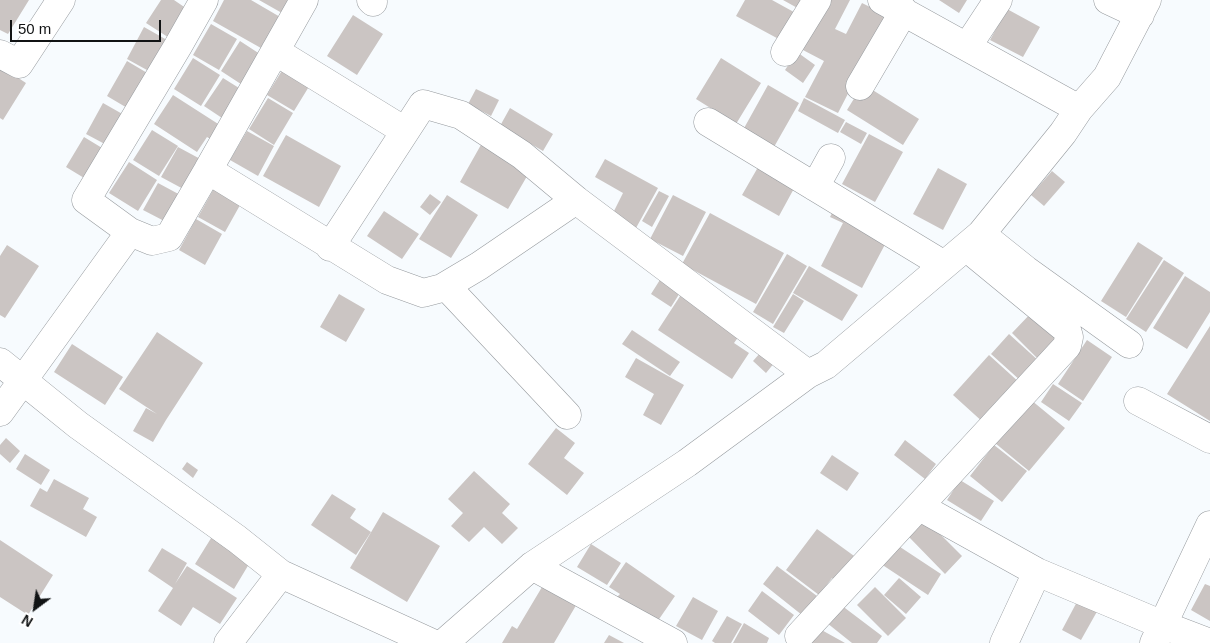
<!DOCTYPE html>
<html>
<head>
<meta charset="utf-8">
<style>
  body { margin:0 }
  #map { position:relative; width:1210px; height:643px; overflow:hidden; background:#f7fbfe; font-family:Helvetica,sans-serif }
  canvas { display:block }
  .north { position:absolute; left:10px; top:583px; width:50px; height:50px; -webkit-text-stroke:4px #fff; paint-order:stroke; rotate:211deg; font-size:14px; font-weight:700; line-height:20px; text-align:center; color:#111314 }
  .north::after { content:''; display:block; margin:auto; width:18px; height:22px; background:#111314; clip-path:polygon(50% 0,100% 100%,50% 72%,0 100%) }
  .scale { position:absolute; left:10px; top:20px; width:151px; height:22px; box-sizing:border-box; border:2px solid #111314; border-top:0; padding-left:6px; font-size:15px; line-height:18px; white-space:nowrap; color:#111314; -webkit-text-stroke:4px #fff; paint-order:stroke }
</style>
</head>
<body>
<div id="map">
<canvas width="1210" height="643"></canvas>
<div class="north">N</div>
<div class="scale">50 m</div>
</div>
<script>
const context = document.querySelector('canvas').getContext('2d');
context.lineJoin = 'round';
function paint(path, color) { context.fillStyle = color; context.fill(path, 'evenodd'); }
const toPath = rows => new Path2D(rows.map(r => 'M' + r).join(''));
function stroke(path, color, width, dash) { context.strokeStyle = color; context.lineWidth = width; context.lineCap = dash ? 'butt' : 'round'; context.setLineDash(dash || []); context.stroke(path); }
paint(toPath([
  [0,0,29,0,8,34,0,30],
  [161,0,174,0,193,13,174,41,146,23],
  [224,0,251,0,287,21,268,52,213,21],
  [259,0,299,0,289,17],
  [745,0,772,0,801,16,786,43,736,16],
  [783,0,807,0,801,10],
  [826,0,850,0,835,29,846,34,862,3,888,16,838,113,805,97,824,61,801,49],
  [939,0,967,0,959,13],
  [1007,9,1040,27,1023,57,990,40],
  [353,15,383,34,357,75,327,56],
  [211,24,237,39,219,70,193,55],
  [144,27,174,44,156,75,127,59],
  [240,41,266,58,247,88,221,71],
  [797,52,815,65,803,83,785,70],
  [193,58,220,75,201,106,174,89],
  [721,58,761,83,736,124,696,99],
  [127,61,154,77,134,112,107,96],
  [286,64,313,80,294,111,267,95],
  [0,66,26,83,3,120,0,118],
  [223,78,247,93,228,122,204,106],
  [863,84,919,119,903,145,847,110],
  [768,85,799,103,774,147,743,130],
  [476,89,499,100,491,116,468,104],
  [173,95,226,129,217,143,207,137,197,152,154,124],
  [268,98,293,113,274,145,249,129],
  [804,98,845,120,838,133,798,111],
  [103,103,133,120,116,150,86,134],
  [510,108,553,134,543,151,500,126],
  [846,122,867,133,861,144,840,132],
  [152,130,178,146,159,176,133,160],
  [247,131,274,146,258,176,230,160],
  [869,134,903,152,875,202,842,184],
  [286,135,341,166,319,207,263,176],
  [84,137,112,154,94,184,66,167],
  [482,143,530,171,508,209,460,182],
  [178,147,204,161,187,191,161,177],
  [605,159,658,188,636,228,612,215,623,193,595,177],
  [129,162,157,180,138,211,109,193],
  [761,162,797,183,779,216,742,195],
  [938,168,967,184,943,230,913,214],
  [1052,171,1065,182,1044,206,1031,195],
  [158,183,184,197,170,224,143,210],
  [217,183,244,198,225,232,198,217],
  [659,191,669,196,652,227,642,221],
  [430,194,441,202,430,215,420,207],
  [447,195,478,215,451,258,419,239],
  [673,195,706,212,683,256,650,239],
  [836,205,891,233,862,288,821,266,843,223,830,217],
  [384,211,419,234,402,259,367,236],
  [710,213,784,253,756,304,682,264],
  [196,219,222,234,205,265,179,250],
  [1138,242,1163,258,1126,317,1101,301],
  [7,245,39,266,5,318,0,315,0,256],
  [787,254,807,266,773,324,753,312],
  [1164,260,1184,273,1146,332,1126,319],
  [809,266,858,295,842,321,793,293],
  [663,275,683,288,671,307,651,294],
  [1185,276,1210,292,1210,312,1187,349,1153,328],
  [684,290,744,329,734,343,749,353,732,379,658,330],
  [339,294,365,309,346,342,320,327],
  [793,294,804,301,784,333,773,327],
  [1033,311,1058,336,1037,358,1012,333],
  [1210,326,1210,421,1167,394],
  [632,330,680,362,670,376,622,344],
  [157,332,203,363,166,420,153,442,133,431,146,408,157,414,119,389],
  [1009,334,1040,362,1022,382,991,354],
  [1087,340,1112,357,1083,401,1058,384],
  [72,344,123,377,105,405,54,372],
  [768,344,780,356,766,373,753,361],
  [989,355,1021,384,985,424,953,395],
  [636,358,684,385,661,425,643,415,654,394,625,377],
  [1053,384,1082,403,1069,421,1041,402],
  [1031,400,1065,428,1029,471,995,443],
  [556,428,575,443,564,458,584,473,567,495,528,464],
  [6,438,20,451,10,463,0,454,0,445],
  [905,440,936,464,925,479,894,455],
  [994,445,1027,471,1002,502,970,476],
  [25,454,50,470,41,485,16,469],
  [832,455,859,473,847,491,820,473],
  [187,462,198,470,193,478,182,469],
  [474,471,510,504,502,513,518,528,502,544,484,527,469,542,451,526,463,513,448,499],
  [54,479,89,498,83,509,97,517,86,537,30,506,40,488,47,492],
  [960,480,994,501,981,521,947,500],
  [332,494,356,509,350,518,371,532,356,555,311,525],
  [383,512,440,546,407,602,350,568],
  [926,520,962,556,945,574,909,537],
  [817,529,861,561,843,586,832,578,819,595,786,570],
  [213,535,252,559,234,589,195,564],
  [0,540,53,575,28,615,0,597],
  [894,543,941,574,928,595,881,564],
  [591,544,621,563,607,585,577,567],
  [162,548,187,563,175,584,187,566,237,598,220,624,193,607,181,626,158,611,173,588,148,571],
  [626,562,675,596,655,625,616,598,620,594,609,587],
  [777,566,817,596,802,615,763,584],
  [899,578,921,597,906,614,884,595],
  [545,582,578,602,554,643,502,643,512,626,517,629],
  [1205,584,1210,586,1210,621,1191,610],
  [875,587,906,618,888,636,857,605],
  [762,591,794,615,779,635,748,611],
  [693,597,718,611,702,640,676,626],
  [1079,598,1099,608,1081,640,1062,630],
  [841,605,882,636,877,643,852,643,827,623],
  [727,616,742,624,731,643,715,643,712,641],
  [744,623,769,638,767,643,733,643],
  [818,628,845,643,810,643],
  [609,635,624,643,604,643]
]), '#cbc5c3');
const minor = toPath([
  [204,0,178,46,86,200,130,232,152,241,169,237,208,170,387,280,423,293,442,288,479,266,576,200,808,374],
  [371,0,373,2],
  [882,0,1079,109],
  [1108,0,1140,15],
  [967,47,998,0],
  [275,51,405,131],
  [785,52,817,0],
  [0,54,19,64,61,0],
  [860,86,904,11],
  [708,122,944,265],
  [208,170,304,0],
  [815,187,831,158],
  [981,234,1026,270,1129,344],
  [330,247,423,104,461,115,522,155,576,200],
  [446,286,567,415],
  [0,362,78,425,237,539,281,574],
  [1138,401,1210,439],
  [0,412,130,232],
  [920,507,1037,572,1163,625,1210,643],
  [532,566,673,643],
  [799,636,1067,346,1069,337,1067,330,966,247],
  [228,643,281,574,432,643],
  [444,643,532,566,687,463,808,374,826,365,981,234,1063,133,1079,109,1107,77,1147,0],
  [1004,643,1037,572],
  [1154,643,1210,525]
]);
stroke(minor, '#969a9e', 29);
stroke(minor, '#fff', 28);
</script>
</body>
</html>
